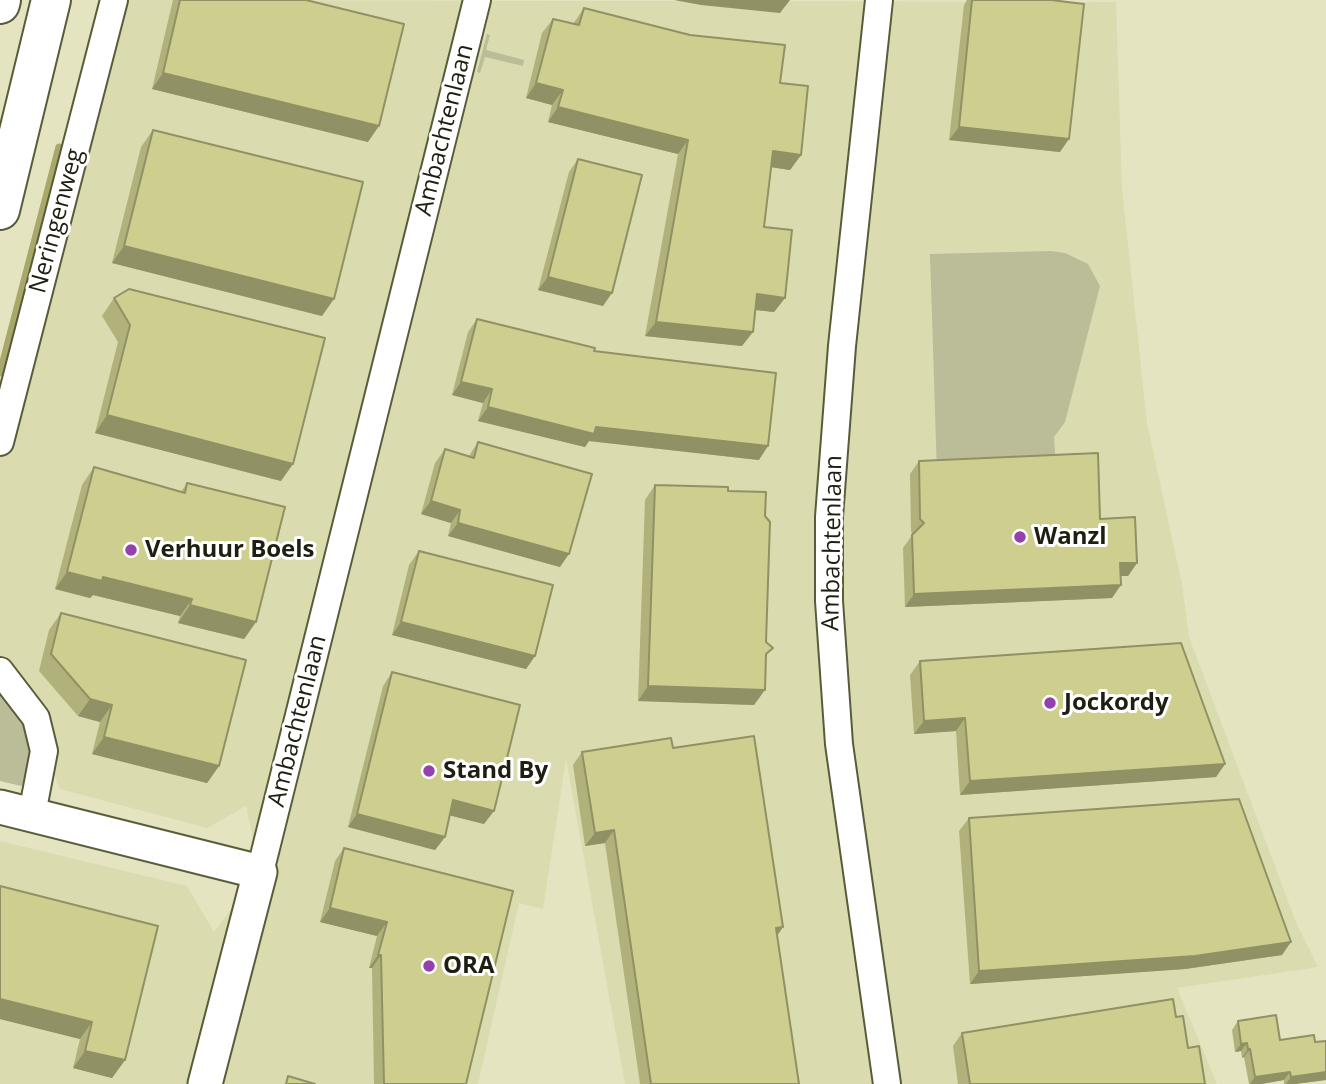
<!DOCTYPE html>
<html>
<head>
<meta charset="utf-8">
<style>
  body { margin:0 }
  canvas { display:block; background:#e4e5c0 }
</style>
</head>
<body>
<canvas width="1326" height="1084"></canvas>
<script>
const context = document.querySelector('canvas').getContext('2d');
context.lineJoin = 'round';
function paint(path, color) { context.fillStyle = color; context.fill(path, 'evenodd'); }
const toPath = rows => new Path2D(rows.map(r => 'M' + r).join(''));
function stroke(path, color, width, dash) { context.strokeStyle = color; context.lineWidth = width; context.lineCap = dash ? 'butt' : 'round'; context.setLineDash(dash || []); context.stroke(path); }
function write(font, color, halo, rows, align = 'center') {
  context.font = font + ' "Open Sans",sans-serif'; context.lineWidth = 6; context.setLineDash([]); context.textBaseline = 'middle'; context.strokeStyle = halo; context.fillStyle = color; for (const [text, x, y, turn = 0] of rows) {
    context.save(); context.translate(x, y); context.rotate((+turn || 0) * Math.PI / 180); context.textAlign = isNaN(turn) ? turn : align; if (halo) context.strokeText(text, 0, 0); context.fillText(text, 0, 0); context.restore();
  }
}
paint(toPath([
  [114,0,1116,2,1122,188,1147,423,1182,584,1189,637,1297,925,1318,967,1177,988,1217,1084,625,1084,566,759,543,909,519,903,478,1084,0,1084,0,841,187,886,214,932,260,872,246,806,207,828,60,789,44,751,0,671,0,442]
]), '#dadbaf');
paint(toPath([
  [487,34,490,35,486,50,524,60,523,66,485,57,480,73,477,72],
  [1051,251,1065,253,1088,264,1100,286,1065,422,1054,437,1056,468,937,473,930,254],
  [0,671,44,751,21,786,0,781]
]), '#bbbc98');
stroke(toPath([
  [0,373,59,147]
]), '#a7a86a', 7);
const minor = toPath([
  [879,0,842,346,829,517,829,601,839,744,887,1084],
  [0,442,114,0],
  [0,671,36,718,44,751,32,814],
  [260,872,477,0]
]);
const tertiary = toPath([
  [0,807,260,872,205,1084]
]);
const trunk = toPath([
  [0,4,1,0],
  [0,210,51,0]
]);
stroke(minor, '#5a5b3b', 30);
stroke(tertiary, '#5a5b3b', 37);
stroke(trunk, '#5a5b3b', 42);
stroke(minor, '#fff', 26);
stroke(tertiary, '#fff', 33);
stroke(trunk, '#fff', 38);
paint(toPath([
  [173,0,306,0,368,142,152,89],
  [967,0,1051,0,1060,152,949,140,964,5],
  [584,8,780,83,801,155,790,170,771,167,764,227,785,298,774,312,755,310,742,346,645,336,678,154,548,122,552,105,526,98,542,33,553,19,573,24],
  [153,130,322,316,112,263,141,147],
  [578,159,603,306,538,290,569,172],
  [114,298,281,481,95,433,118,342,102,316],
  [477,319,594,351,759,460,589,441,585,447,478,421,483,403,452,395,468,332],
  [478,442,560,567,448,536,451,523,421,514,435,463,445,449,469,456],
  [919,461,1100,519,1137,563,1128,576,1120,576,1112,598,905,607,903,548,913,534,911,532,910,474],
  [94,467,181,492,187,483,256,622,244,639,178,623,180,616,93,595,90,598,55,589,82,485],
  [655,485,728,491,765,516,766,657,754,705,638,701,645,500],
  [419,551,535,656,526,669,392,635,409,565],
  [61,613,219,766,207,783,92,754,100,722,78,716,39,671,49,630],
  [920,661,1225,764,1216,777,960,795,956,731,914,734,910,675],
  [392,672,484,824,450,815,445,837,435,850,348,827,383,686],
  [673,748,783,927,777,936,799,1084,640,1084,605,843,585,846,573,765,582,752],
  [969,818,1282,955,1185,969,970,984,959,831],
  [344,848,513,891,466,1084,374,1084,372,968,369,968,377,936,320,922,335,861],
  [0,886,125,1060,112,1078,73,1068,80,1039,0,1019],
  [1176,1017,1188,1048,1205,1084,958,1084,953,1046,962,1033],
  [1238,1021,1280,1040,1315,1042,1326,1080,1295,1084,1284,1084,1284,1080,1261,1084,1249,1084,1244,1057,1242,1058,1241,1051,1235,1052,1232,1030]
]), '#b1b27b');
paint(toPath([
  [674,0,790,0,780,13,701,5],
  [163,73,379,126,368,142,152,89],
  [536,83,563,90,552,105,526,98],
  [558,107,688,140,678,154,548,122],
  [959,127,1069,139,1060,152,949,140],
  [773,151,801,155,790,170,763,166],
  [124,246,334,299,322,316,112,263],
  [548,277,612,293,603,306,538,290],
  [757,294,785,298,774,312,747,309],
  [656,322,753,332,742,346,645,336],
  [461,382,492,389,483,403,452,395],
  [488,407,596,427,768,446,759,460,589,441,585,447,478,421],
  [107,415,293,464,281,481,95,433],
  [431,501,460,510,451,523,421,514],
  [458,523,569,554,560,567,448,536],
  [1120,563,1137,563,1128,576,1110,576],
  [67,572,103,577,192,599,180,616,93,595,90,598,55,589],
  [1121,585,1112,598,905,607,914,594],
  [190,605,256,622,244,639,178,623],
  [401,622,535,656,526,669,392,635],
  [648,686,765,690,754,705,638,701],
  [90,699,112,705,100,722,78,716],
  [965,718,956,731,914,734,924,721],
  [104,737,219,766,207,783,92,754],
  [1225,764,1216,777,960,795,970,781],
  [453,800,494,811,484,824,444,814],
  [357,814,445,837,435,850,348,827],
  [614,830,605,843,585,846,595,833],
  [330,908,387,922,377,936,320,922],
  [783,927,774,940,776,928],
  [1291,942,1282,955,1185,969,970,984,979,971],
  [378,955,381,955,372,968,369,968],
  [0,999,92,1022,80,1039,0,1019],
  [1247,1043,1241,1051,1235,1052,1241,1044],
  [1248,1049,1250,1049,1244,1057,1242,1058],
  [85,1051,125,1060,112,1078,73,1068],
  [1290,1072,1284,1080,1261,1084,1250,1084,1255,1077],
  [1326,1072,1326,1080,1295,1084,1286,1084,1291,1077]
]), '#909164');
const building = toPath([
  [180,0,306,0,404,24,379,126,163,73,180,0],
  [972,0,1051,0,1084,4,1069,139,959,127,972,0],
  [584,8,690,35,785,45,780,83,808,86,801,155,773,151,764,227,792,230,785,298,757,294,753,332,656,322,688,140,558,107,563,90,536,83,553,19,579,25,584,8],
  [153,130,363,182,334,299,124,246,153,130],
  [578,159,642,175,612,293,548,277,578,159],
  [129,289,325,338,293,464,107,415,130,325,114,298,129,289],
  [477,319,595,348,594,351,776,373,768,446,596,427,594,434,488,407,492,389,461,382,477,319],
  [478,442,592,474,569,554,458,523,460,510,431,501,445,449,474,458,478,442],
  [1098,453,1100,519,1135,517,1137,563,1120,563,1121,585,914,594,912,535,924,523,920,519,919,461,1098,453],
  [94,467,185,493,187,483,285,507,256,622,190,605,192,599,103,577,102,581,67,572,94,467],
  [655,485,728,487,728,491,766,492,765,516,770,522,766,642,773,648,766,654,765,690,648,686,655,485],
  [419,551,553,585,535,656,401,622,419,551],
  [61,613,246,660,219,766,104,737,112,705,90,699,51,654,61,613],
  [1181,643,1225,764,970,781,965,718,924,721,920,661,1181,643],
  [392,672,520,705,494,811,453,800,445,837,357,814,392,672],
  [754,736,783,927,776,928,799,1084,651,1084,614,830,595,833,582,752,671,738,673,748,754,736],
  [1239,799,1291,942,1195,956,979,971,969,818,1239,799],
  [344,848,513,891,466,1084,384,1084,381,955,378,955,387,922,330,908,344,848],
  [0,886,158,926,125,1060,85,1051,92,1022,0,999,0,886],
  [1173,999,1176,1017,1183,1016,1188,1048,1199,1046,1205,1084,970,1084,962,1033,1173,999],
  [1276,1015,1280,1040,1314,1035,1315,1042,1326,1041,1326,1072,1291,1077,1290,1072,1255,1077,1250,1049,1248,1049,1247,1043,1241,1044,1238,1021,1276,1015],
  [288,1076,315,1084,286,1084,288,1076]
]);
paint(building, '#cecf8f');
stroke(building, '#909164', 2);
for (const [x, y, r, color] of [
  [1020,537,7,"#9640ad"],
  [131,550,7,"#9640ad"],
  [1050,703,7,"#9640ad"],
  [429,771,7,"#9640ad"],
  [429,966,7,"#9640ad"]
]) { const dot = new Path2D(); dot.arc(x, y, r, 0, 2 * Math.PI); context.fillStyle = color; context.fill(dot); stroke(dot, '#fff', 2.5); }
write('24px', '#1e1f11', '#fff', [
  ["Ambachtenlaan",445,130,-76],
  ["Neringenweg",57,221,-75],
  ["Ambachtenlaan",833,543,-89],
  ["Ambachtenlaan",298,721,-76]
]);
write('bold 24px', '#1e1f11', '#fff', [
  ["Wanzl",1034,537],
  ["Verhuur Boels",145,550],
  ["Jockordy",1064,703],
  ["Stand By",443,771],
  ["ORA",443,966]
], 'left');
</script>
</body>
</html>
